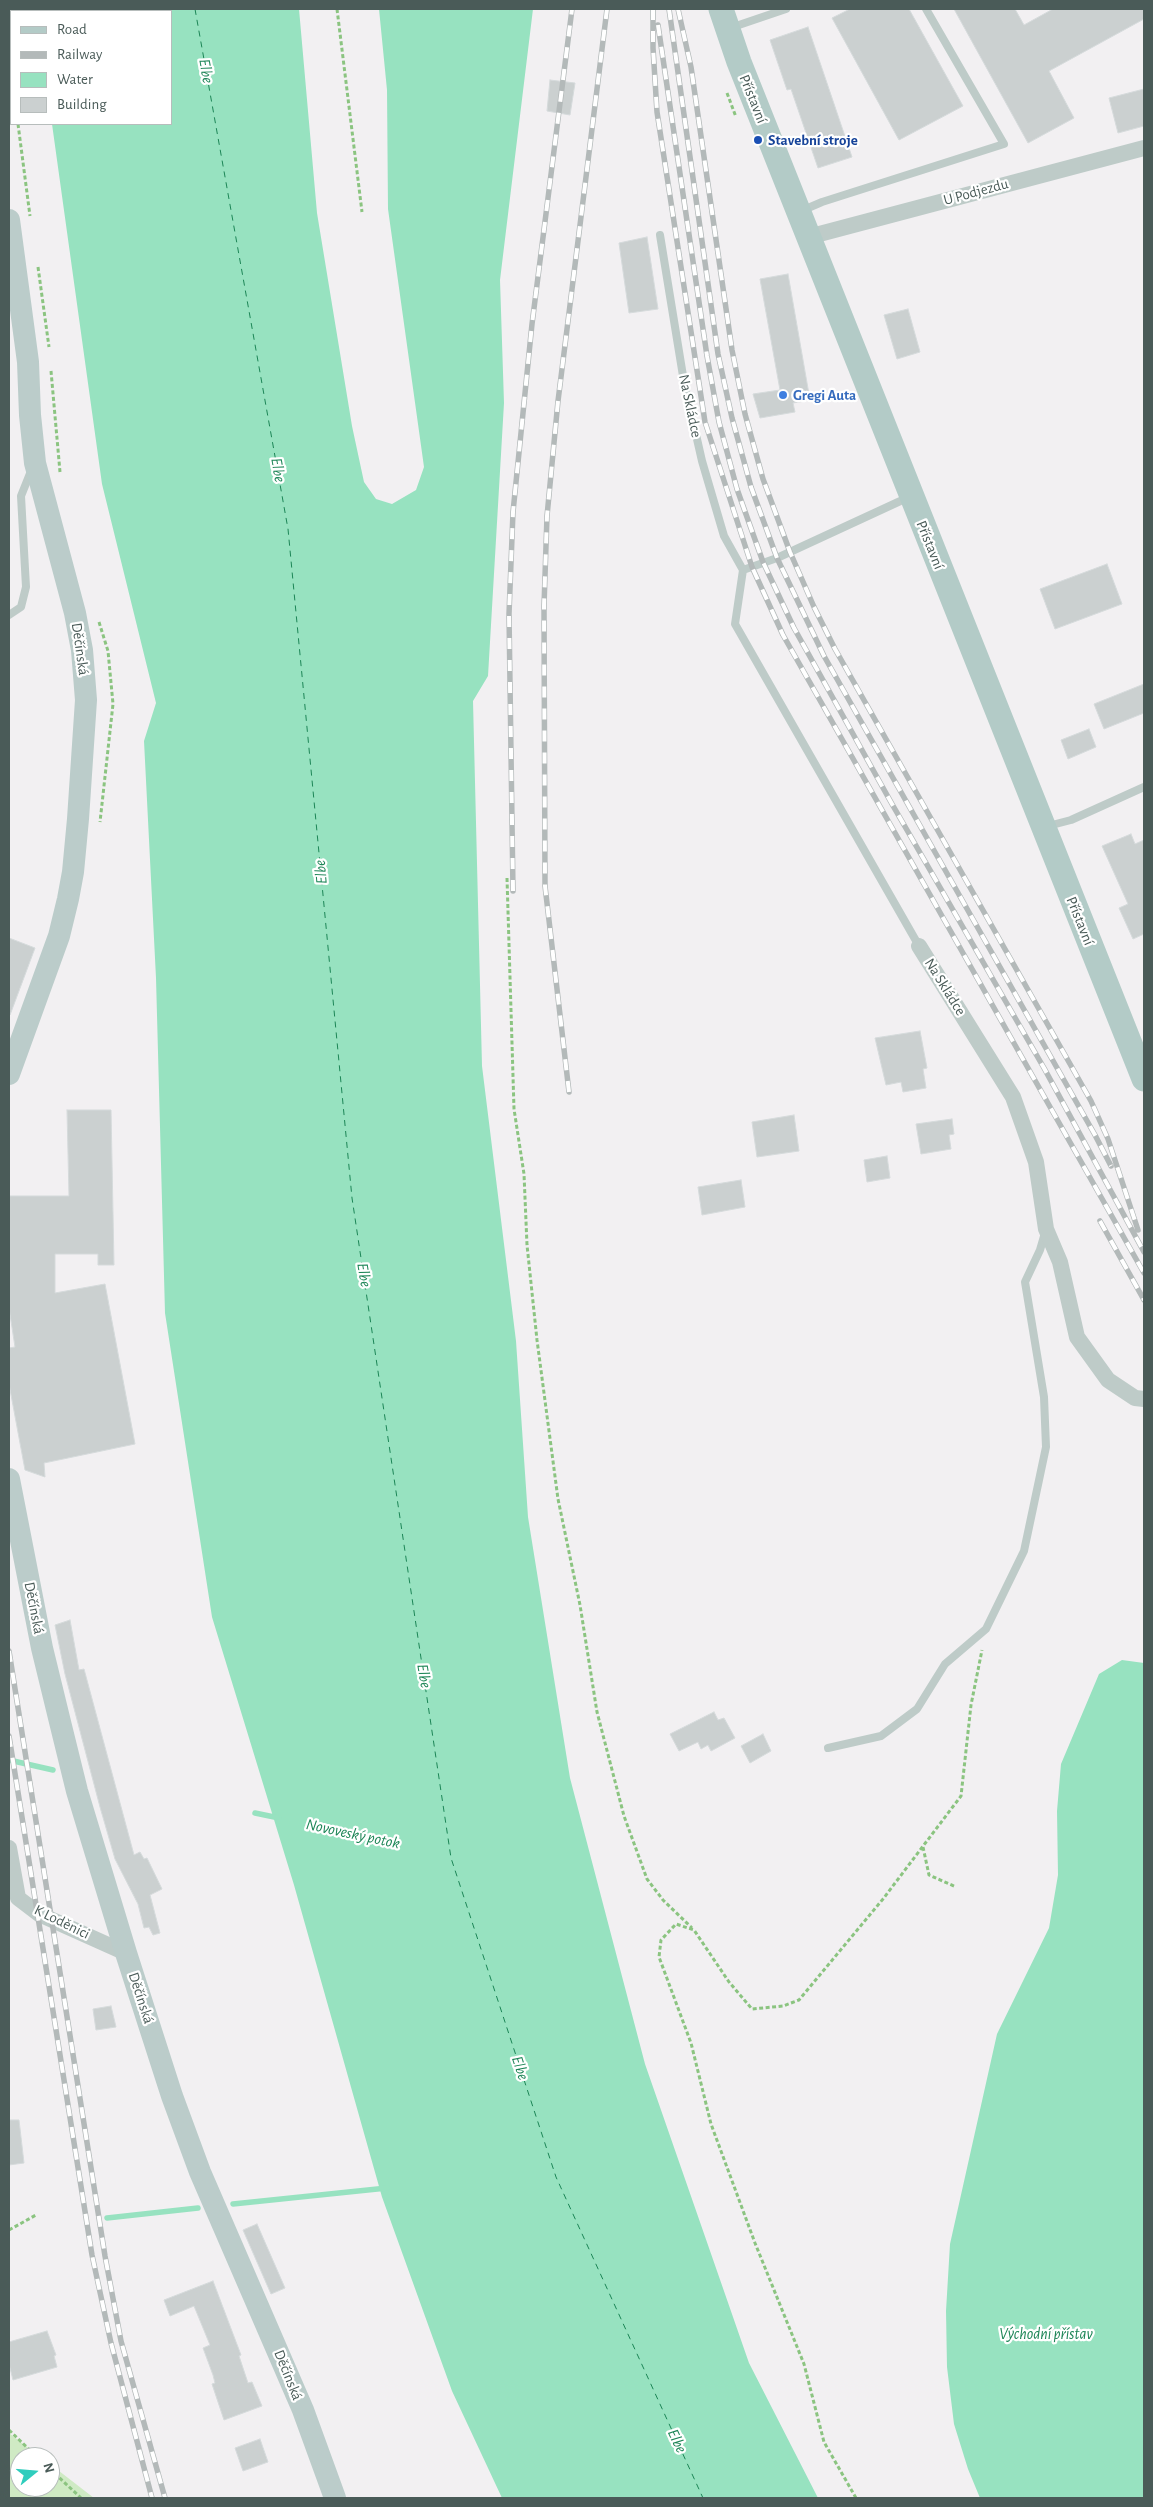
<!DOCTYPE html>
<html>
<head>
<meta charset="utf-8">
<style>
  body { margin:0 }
  #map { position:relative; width:1153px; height:2507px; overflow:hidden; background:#f2f0f2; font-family:"Alegreya Sans",sans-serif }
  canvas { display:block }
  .frame { position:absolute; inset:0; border:10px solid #4a5b58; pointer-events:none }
  .legend { position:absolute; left:10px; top:10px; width:162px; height:115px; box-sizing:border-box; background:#fff; border:1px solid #b7bdbc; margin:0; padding:6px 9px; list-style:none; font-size:15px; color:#4a5b58 }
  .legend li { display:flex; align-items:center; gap:10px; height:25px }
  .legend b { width:25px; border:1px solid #b7bdbc }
  .north { position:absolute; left:10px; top:2447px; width:50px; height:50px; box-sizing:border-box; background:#fff; border:1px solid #b7bdbc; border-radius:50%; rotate:73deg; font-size:14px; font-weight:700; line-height:20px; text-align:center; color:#4a5b58 }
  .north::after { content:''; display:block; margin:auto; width:18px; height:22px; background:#30cdbd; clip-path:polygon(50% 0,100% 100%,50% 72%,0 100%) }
</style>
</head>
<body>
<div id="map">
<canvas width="1153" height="2507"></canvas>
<div class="frame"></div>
<ul class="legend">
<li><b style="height:6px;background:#b3cbc7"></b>Road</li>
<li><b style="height:6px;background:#b3b9b9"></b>Railway</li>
<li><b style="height:14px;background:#97e2c0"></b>Water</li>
<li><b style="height:14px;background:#cbd0d0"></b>Building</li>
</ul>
<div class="north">N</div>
</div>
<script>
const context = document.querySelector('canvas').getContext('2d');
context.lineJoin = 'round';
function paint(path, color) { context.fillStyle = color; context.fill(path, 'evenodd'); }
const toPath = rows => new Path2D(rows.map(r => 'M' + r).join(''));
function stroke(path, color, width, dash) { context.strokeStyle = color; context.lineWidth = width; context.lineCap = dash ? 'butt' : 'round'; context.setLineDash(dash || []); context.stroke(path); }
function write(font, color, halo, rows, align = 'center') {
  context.font = font + ' "Alegreya Sans",sans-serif'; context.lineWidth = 4.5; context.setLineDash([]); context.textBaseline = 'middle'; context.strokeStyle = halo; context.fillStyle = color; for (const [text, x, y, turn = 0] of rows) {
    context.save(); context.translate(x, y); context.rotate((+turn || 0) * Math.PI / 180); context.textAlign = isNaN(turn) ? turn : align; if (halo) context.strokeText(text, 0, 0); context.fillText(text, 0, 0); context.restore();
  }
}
paint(toPath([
  [9,2433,40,2457,20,2457,20,2487,50,2487,50,2464,94,2498,9,2498]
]), '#cfeac4');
paint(toPath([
  [53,9,299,9,317,213,352,426,364,482,376,499,392,504,416,490,424,467,388,209,387,90,379,9,533,9,500,280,504,403,488,676,473,701,482,1066,516,1341,528,1517,570,1778,645,2064,749,2363,818,2498,502,2498,452,2391,382,2197,294,1885,212,1617,165,1313,156,978,144,741,156,703,102,484,52,124,171,124,171,11,53,11],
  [1122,1660,1144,1663,1144,2498,980,2498,968,2469,954,2424,947,2367,946,2311,950,2244,997,2034,1049,1928,1058,1875,1057,1811,1061,1764,1099,1674]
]), '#97e2c0');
stroke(toPath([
  [9,1760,53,1770],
  [255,1813,279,1818],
  [233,2204,387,2188],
  [107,2218,198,2208]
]), '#97e2c0', 5.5);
stroke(toPath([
  [195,9,288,529,352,1198,451,1858,556,2177,703,2498]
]), '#1c8556', 1, [6, 5]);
const building = toPath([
  [850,9,909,9,963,106,899,140,832,18,850,9],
  [954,9,1015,9,1024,25,1053,9,1144,9,1144,19,1049,71,1074,118,1028,143,954,9],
  [808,27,852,157,818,168,791,89,787,90,770,40,808,27],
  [550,80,575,83,570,115,547,111,550,80],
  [1144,89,1144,126,1118,133,1109,98,1144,89],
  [647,237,658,309,629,313,619,243,647,237],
  [788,274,810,400,793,403,795,412,760,418,753,394,780,390,760,279,788,274],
  [908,309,920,352,897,359,884,315,908,309],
  [1107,564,1122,604,1055,629,1040,589,1107,564],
  [1144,684,1144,713,1104,729,1094,704,1144,684],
  [1089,729,1096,747,1068,759,1061,740,1089,729],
  [1131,834,1135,844,1144,840,1144,934,1133,939,1119,908,1128,904,1102,846,1131,834],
  [9,938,35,948,10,1015,9,1015,9,938],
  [920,1031,927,1068,923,1069,926,1088,903,1092,901,1082,886,1085,875,1038,920,1031],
  [67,1110,111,1110,114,1265,98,1265,98,1254,55,1254,55,1293,105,1284,135,1444,44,1463,45,1477,25,1470,9,1384,9,1348,15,1347,9,1308,9,1196,69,1196,67,1110],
  [794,1115,799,1151,757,1157,752,1122,794,1115],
  [952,1119,954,1134,949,1135,951,1149,921,1154,916,1124,952,1119],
  [887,1156,890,1178,867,1182,864,1160,887,1156],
  [741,1180,745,1207,702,1215,698,1187,741,1180],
  [70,1620,79,1670,84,1669,134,1855,140,1852,144,1859,147,1858,162,1889,150,1895,160,1933,153,1935,149,1927,144,1928,138,1904,115,1859,100,1807,65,1674,55,1625,70,1620],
  [714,1712,718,1720,724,1718,735,1738,711,1751,708,1745,701,1749,698,1742,679,1751,670,1734,714,1712],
  [763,1734,771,1751,750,1763,741,1746,763,1734],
  [111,2006,116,2027,96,2030,93,2009,111,2006],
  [9,2120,19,2120,24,2163,9,2165,9,2120],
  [257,2224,285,2288,271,2294,243,2230,257,2224],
  [213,2281,241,2355,239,2356,248,2383,252,2382,262,2406,224,2420,212,2384,215,2383,213,2375,203,2348,210,2345,194,2306,170,2316,164,2300,213,2281],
  [47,2331,56,2355,54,2356,57,2367,13,2380,9,2364,9,2342,47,2331],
  [260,2439,268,2462,243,2471,235,2448,260,2439]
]);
paint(building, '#cbd0d0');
stroke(building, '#d5dadb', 1);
stroke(toPath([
  [337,9,362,212],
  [9,44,11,67],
  [727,93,736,117],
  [18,124,30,216],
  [38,267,49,347],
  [51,371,60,472],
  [99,622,108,651,113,704,100,822],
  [507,878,514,1109,524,1174,527,1245,537,1340,558,1499,580,1605,597,1712,624,1816,647,1879,663,1900,692,1928],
  [923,1847,929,1875,956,1887],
  [9,2230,36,2215],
  [9,2430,37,2457],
  [50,2469,81,2498],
  [856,2498,824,2442,804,2364,755,2243,711,2124,691,2043,659,1957,661,1940,676,1924,694,1930,729,1982,752,2009,783,2006,799,2000,883,1899,961,1796,971,1705,982,1650]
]), '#8bc480', 3, [4, 2.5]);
stroke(toPath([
  [730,28,786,9],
  [801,211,822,202,1004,144,926,9],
  [660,235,684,382,702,461,724,536,743,570,777,558,909,497],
  [743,570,735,624,919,946],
  [9,615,21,607,26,587,21,496,31,471],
  [1048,826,1071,820,1144,787],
  [828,1748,881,1736,917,1709,945,1664,986,1629,1024,1551,1046,1447,1044,1397,1025,1282,1040,1250,1045,1233]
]), '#becbc8', 8);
stroke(toPath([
  [808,237,1144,148],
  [919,946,1013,1097,1036,1162,1046,1229,1060,1262,1077,1337,1108,1380,1135,1398,1144,1399],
  [9,1848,18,1898,39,1914,126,1953]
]), '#becbc8', 16);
stroke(toPath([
  [9,220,28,362,30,415,35,463,75,613,82,650,86,700,78,819,73,872,68,899,59,936,9,1074],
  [9,1479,42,1648,61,1726,77,1791,126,1953,172,2096,200,2172,303,2410,335,2498]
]), '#bbccca', 22);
stroke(toPath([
  [721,9,739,62,1144,1079]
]), '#b3cbc7', 25);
const rail = toPath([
  [653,9,653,48,657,112,705,422,752,567,783,635,1144,1273],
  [669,9,718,354,732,418,751,487,777,558,824,656,1095,1135,1111,1166],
  [678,9,691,67,732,350,745,414,763,479,790,552,814,607,835,649,1091,1101,1108,1139,1138,1230],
  [658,25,707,356,719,422,737,489,763,562,794,628,892,804,1044,1068,1144,1252],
  [513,891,509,614,513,512,532,324,572,9],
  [569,1092,545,886,544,606,547,516,558,401,607,9],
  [1100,1221,1144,1300],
  [9,1651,105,2256,121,2341,165,2498],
  [9,1736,92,2255,111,2343,152,2498]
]);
stroke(rail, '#b3b9b9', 5.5);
stroke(rail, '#fff', 4, [11]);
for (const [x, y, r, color] of [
  [758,140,5,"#1a4fb4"],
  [783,395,5,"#3f7fe0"]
]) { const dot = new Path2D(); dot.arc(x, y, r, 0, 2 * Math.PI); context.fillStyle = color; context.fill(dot); stroke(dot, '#fff', 2); }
write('15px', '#4a5b58', '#fff', [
  ["Přístavní",753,99,68],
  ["U Podjezdu",976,192,-15],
  ["Na Skládce",690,406,78],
  ["Přístavní",930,545,68],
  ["Děčínská",80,649,82],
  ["Přístavní",1080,921,68],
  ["Na Skládce",945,987,58],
  ["Děčínská",34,1608,79],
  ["K Loděnici",62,1922,26],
  ["Děčínská",141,1998,72],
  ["Děčínská",288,2375,68]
]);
write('bold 15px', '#164399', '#fff', [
  ["Stavební stroje",768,140]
], 'left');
write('bold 15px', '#366cbe', '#fff', [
  ["Gregi Auta",793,395]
], 'left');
write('italic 16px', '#1c8556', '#fff', [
  ["Elbe",206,71,80],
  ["Elbe",278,470,80],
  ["Elbe",321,872,-95],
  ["Elbe",364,1275,81],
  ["Elbe",424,1676,81],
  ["Novoveský potok",353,1834,12],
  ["Elbe",520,2068,72],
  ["Východní přístav",1046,2334],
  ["Elbe",677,2441,65]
]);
</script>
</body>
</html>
